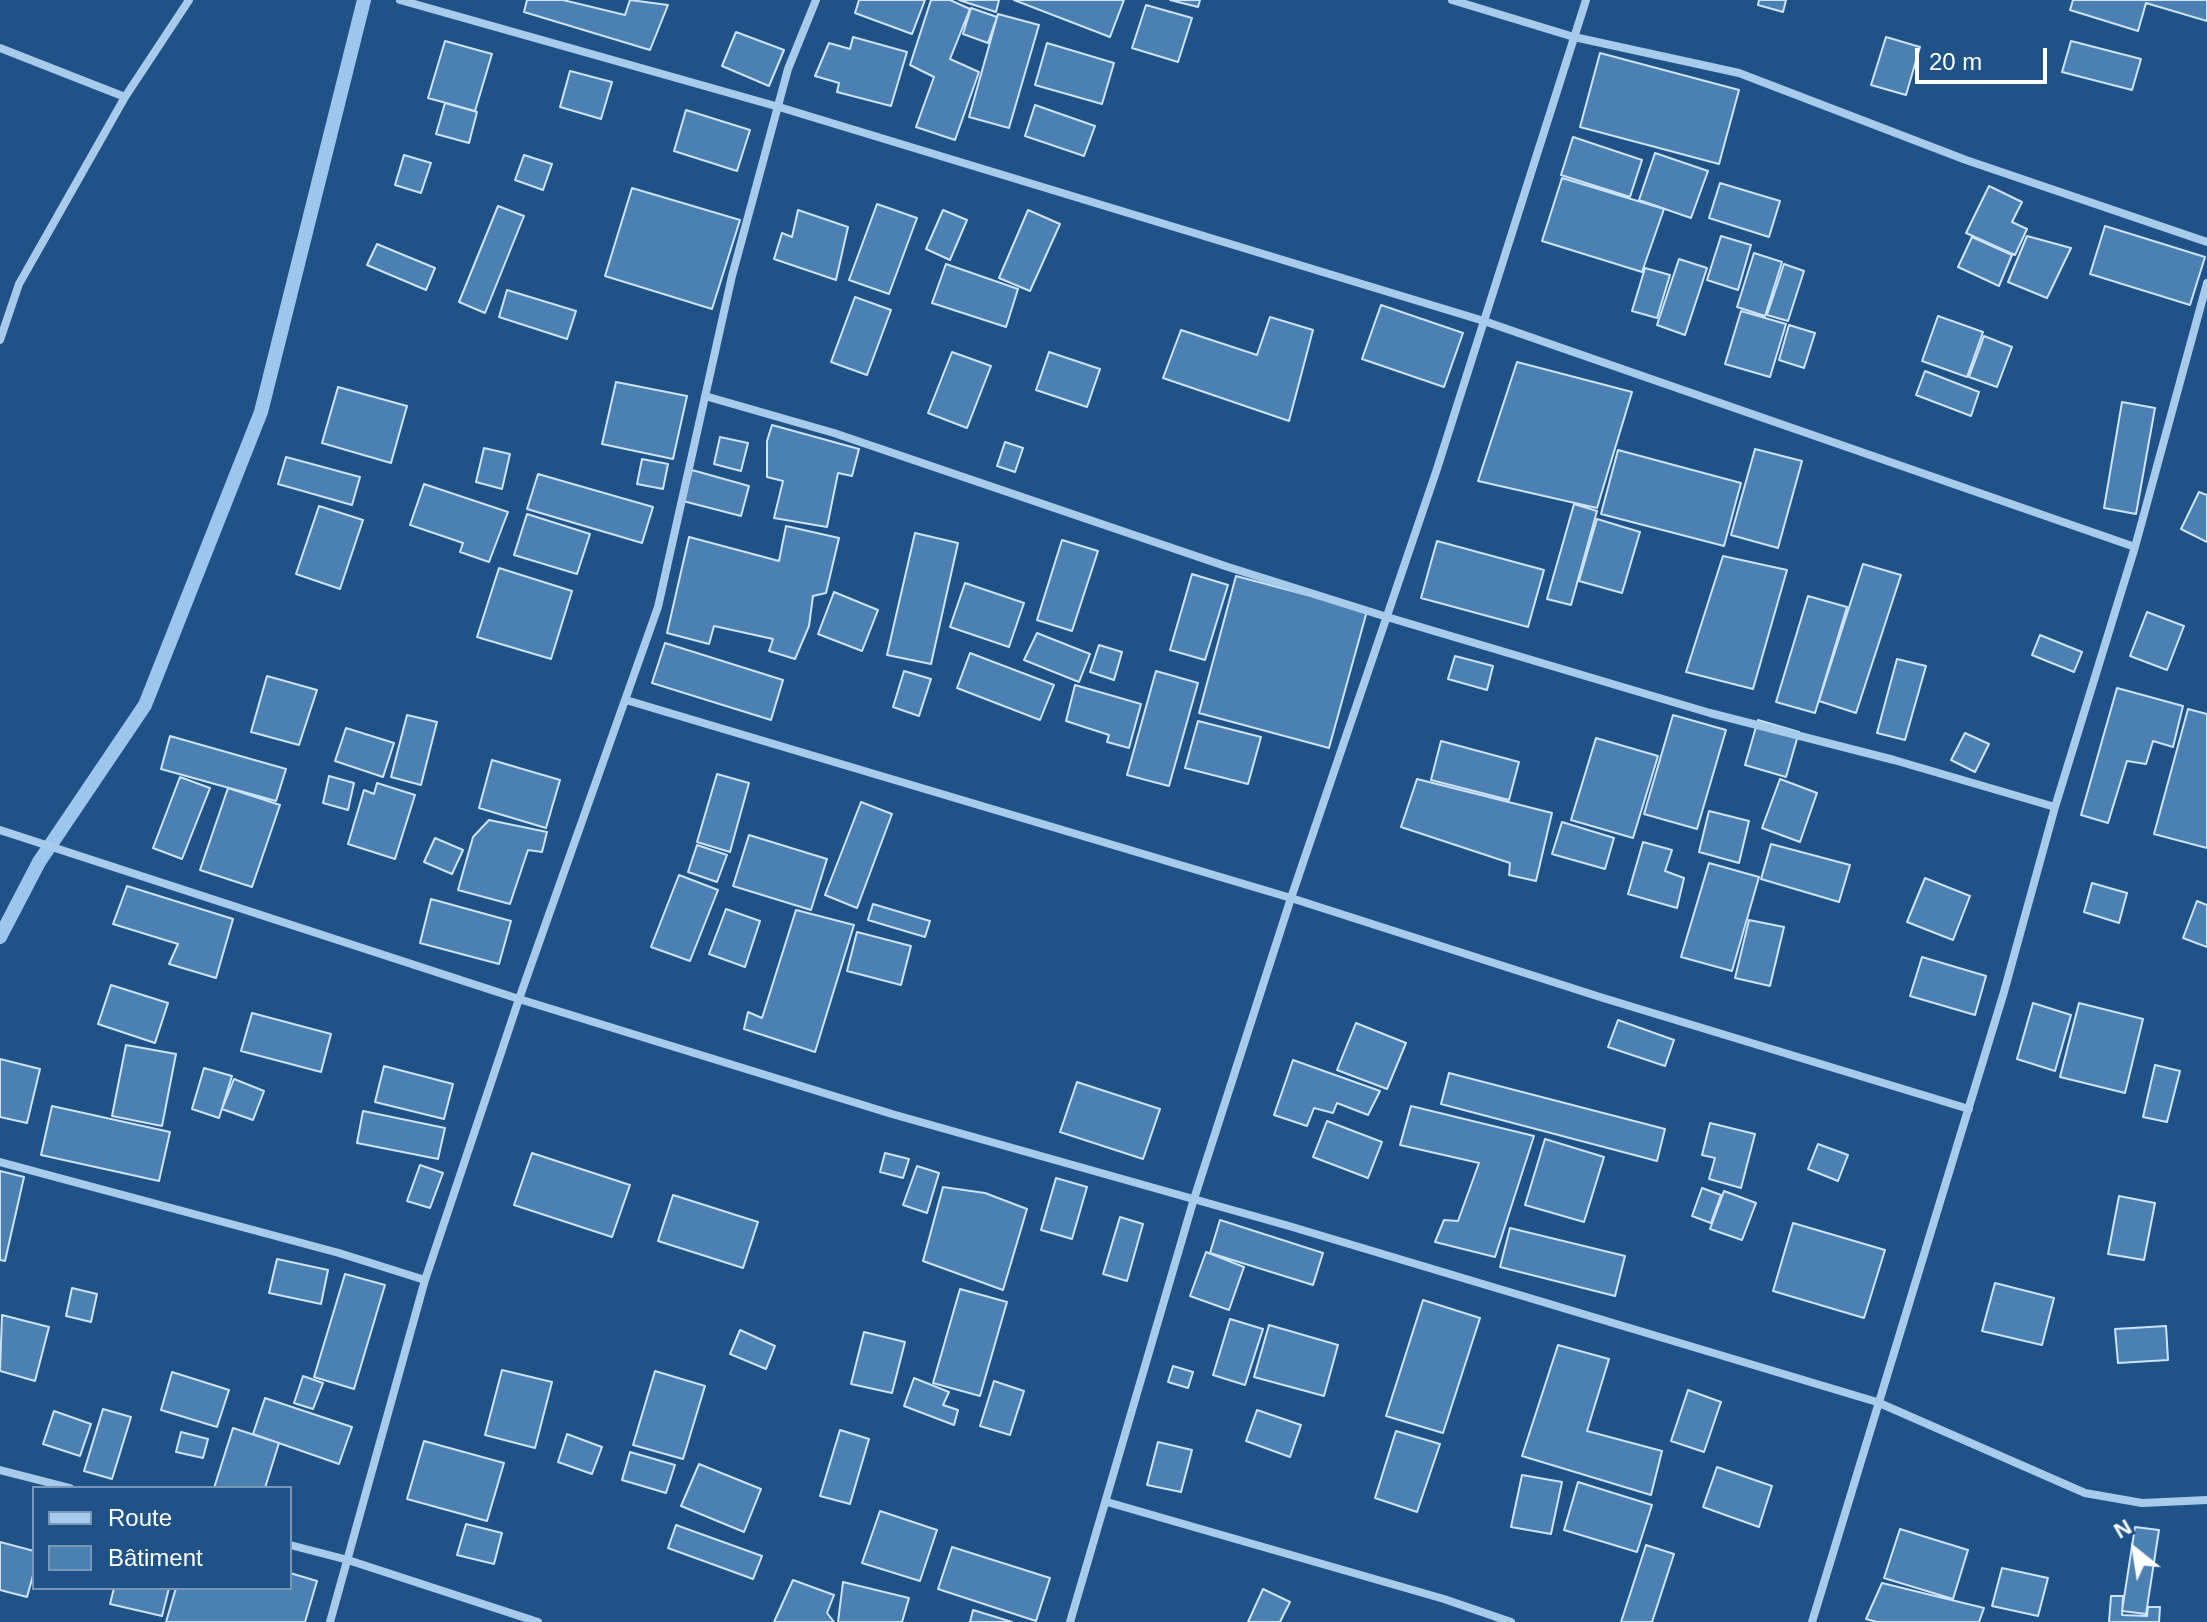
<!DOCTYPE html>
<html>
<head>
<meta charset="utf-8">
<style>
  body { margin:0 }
  #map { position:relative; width:2207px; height:1622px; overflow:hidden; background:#1f5388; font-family:Helvetica,sans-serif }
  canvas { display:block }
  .legend { position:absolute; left:32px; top:1486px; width:260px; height:104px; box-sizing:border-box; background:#1f5388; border:2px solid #7998b8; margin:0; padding:10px 14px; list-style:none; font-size:24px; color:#fff }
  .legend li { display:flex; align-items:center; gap:16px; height:40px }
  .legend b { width:40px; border:2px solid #7998b8 }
  .north { position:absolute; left:2095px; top:1510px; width:80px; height:80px; -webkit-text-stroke:6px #1f5388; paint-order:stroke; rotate:330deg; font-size:22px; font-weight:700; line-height:32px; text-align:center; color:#fff }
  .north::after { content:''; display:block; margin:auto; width:28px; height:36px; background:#fff; clip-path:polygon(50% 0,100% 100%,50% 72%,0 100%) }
  .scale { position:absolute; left:1915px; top:48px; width:132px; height:36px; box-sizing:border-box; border:4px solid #fff; border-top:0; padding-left:10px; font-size:24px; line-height:28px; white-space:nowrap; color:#fff; -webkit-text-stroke:6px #1f5388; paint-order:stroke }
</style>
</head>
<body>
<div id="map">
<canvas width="2207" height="1622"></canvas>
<ul class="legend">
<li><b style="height:10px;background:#a9cbeb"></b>Route</li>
<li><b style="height:22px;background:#4b80b2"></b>Bâtiment</li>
</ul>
<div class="north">N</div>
<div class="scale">20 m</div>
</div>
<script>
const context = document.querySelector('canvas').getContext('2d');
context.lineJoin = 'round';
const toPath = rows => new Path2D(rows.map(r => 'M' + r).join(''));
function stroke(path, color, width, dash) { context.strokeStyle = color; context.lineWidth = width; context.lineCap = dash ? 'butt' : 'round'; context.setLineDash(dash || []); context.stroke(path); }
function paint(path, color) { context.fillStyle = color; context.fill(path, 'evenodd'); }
stroke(toPath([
  [0,937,39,862,145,705,261,412,364,0]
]), '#9cc6ed', 14);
const building = toPath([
  [527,0,563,0,625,15,630,0,668,5,650,50,524,12,527,0],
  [859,0,925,0,912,34,855,13,859,0],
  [931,0,950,0,970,9,950,59,979,72,955,140,916,127,934,77,910,65,931,0],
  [959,0,999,0,996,12,959,0],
  [1014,0,1124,0,1110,37,1014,0],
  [1170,0,1200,0,1198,7,1170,0],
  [1759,0,1786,0,1783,12,1758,5,1759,0],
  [2073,0,2207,0,2207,21,2146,3,2138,31,2070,10,2073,0],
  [1146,5,1192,18,1178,62,1132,48,1146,5],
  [971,8,997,17,988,43,963,34,971,8],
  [998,14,1039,25,1009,128,969,117,998,14],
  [736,32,784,50,769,86,722,66,736,32],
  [853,37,907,52,891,106,837,92,839,83,815,76,829,43,850,49,853,37],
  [1886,37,1920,47,1906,95,1871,85,1886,37],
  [445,41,492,54,475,111,428,98,445,41],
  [2071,41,2141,59,2132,90,2062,72,2071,41],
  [1047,43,1114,63,1102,104,1035,85,1047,43],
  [1600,53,1739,90,1719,164,1580,127,1600,53],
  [570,71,612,82,601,119,560,107,570,71],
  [445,103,477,112,469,143,436,134,445,103],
  [1035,105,1095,126,1084,156,1025,136,1035,105],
  [686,110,750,130,737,171,674,151,686,110],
  [1573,137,1642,160,1630,197,1561,175,1573,137],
  [1655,153,1708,171,1691,218,1639,200,1655,153],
  [404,155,431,163,421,193,395,185,404,155],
  [524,155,552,164,543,190,515,180,524,155],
  [1562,178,1664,209,1642,272,1542,241,1562,178],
  [1720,183,1780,201,1769,237,1709,218,1720,183],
  [1989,186,2022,202,2012,222,2027,229,2015,255,1966,233,1989,186],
  [632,188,740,220,712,309,605,276,632,188],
  [877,204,917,218,889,294,849,280,877,204],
  [498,206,524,216,485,313,459,302,498,206],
  [798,210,848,227,836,280,774,259,782,233,792,237,798,210],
  [943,210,967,220,950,260,926,249,943,210],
  [1028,210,1060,224,1030,291,999,278,1028,210],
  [2105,226,2205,257,2190,305,2090,274,2105,226],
  [1721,236,1751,245,1738,290,1707,280,1721,236],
  [2027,236,2071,248,2047,298,2008,282,2027,236],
  [1972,237,2012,255,1999,286,1958,267,1972,237],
  [377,244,435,268,426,290,367,265,377,244],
  [1754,253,1782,262,1765,316,1737,307,1754,253],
  [1679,259,1707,268,1685,335,1657,325,1679,259],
  [946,264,1018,289,1006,327,932,303,946,264],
  [1784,264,1804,271,1788,321,1767,315,1784,264],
  [1645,268,1670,275,1657,318,1632,311,1645,268],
  [507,290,576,311,567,339,499,317,507,290],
  [855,297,891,310,867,375,831,362,855,297],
  [1381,305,1463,333,1444,387,1362,359,1381,305],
  [1741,311,1786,324,1770,377,1725,364,1741,311],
  [1938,316,1983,332,1967,377,1922,361,1938,316],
  [1270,317,1313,330,1289,421,1163,378,1181,330,1257,355,1270,317],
  [1789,325,1815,333,1804,368,1779,360,1789,325],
  [1984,336,2012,347,1997,387,1969,377,1984,336],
  [952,352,991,366,967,428,928,413,952,352],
  [1049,352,1100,369,1087,407,1036,390,1049,352],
  [1517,362,1632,392,1597,508,1478,481,1517,362],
  [1925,371,1979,392,1971,416,1916,395,1925,371],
  [616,382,687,396,673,459,602,444,616,382],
  [338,387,407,406,391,463,322,443,338,387],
  [2122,402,2155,408,2136,514,2104,508,2122,402],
  [772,425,859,449,852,476,838,473,827,527,774,518,783,481,767,477,767,441,772,425],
  [720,437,748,443,741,471,714,464,720,437],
  [1005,442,1023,448,1015,472,997,466,1005,442],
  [484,448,510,454,502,489,476,482,484,448],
  [1755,449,1802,461,1778,548,1731,535,1755,449],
  [1618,450,1741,483,1724,546,1601,514,1618,450],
  [286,457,360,477,352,505,278,484,286,457],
  [642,459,668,464,663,489,637,484,642,459],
  [692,470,749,486,741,516,683,501,692,470],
  [538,474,653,507,642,543,527,509,538,474],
  [424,484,508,512,489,562,460,552,463,543,410,525,424,484],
  [2199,492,2207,495,2207,542,2181,529,2199,492],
  [1574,504,1597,511,1571,605,1547,599,1574,504],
  [319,506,363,520,340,589,296,574,319,506],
  [527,514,590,534,577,574,514,555,527,514],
  [1597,519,1640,532,1622,593,1579,581,1597,519],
  [786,526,839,538,826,593,813,596,809,626,795,659,769,651,773,639,714,626,709,644,667,633,689,537,779,561,786,526],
  [915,533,958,543,931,664,887,655,915,533],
  [1062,540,1098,551,1072,631,1037,620,1062,540],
  [1437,541,1544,570,1528,627,1421,598,1437,541],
  [1723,556,1787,570,1753,689,1686,672,1723,556],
  [1863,564,1901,575,1856,713,1819,701,1863,564],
  [499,568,572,591,551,659,477,637,499,568],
  [1192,574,1228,585,1205,660,1170,650,1192,574],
  [1236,576,1367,611,1329,748,1199,713,1236,576],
  [965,583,1024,603,1009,647,950,627,965,583],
  [834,592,878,610,862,651,818,634,834,592],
  [1808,596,1847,607,1815,713,1776,702,1808,596],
  [2147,612,2184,626,2167,670,2130,656,2147,612],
  [1037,633,1090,654,1079,682,1024,660,1037,633],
  [2040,635,2082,652,2074,672,2032,655,2040,635],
  [665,643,783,680,771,720,652,683,665,643],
  [1099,645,1122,652,1114,680,1090,672,1099,645],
  [970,653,1054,685,1040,720,957,688,970,653],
  [1455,656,1493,666,1487,690,1448,679,1455,656],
  [1897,659,1926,666,1905,740,1877,733,1897,659],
  [904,671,931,679,919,716,893,707,904,671],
  [1156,671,1198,683,1169,786,1127,775,1156,671],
  [267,676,317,690,299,745,251,732,267,676],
  [1075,685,1141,704,1129,748,1107,742,1109,735,1066,721,1075,685],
  [2117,688,2183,706,2173,747,2153,741,2146,764,2127,761,2108,823,2081,815,2117,688],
  [2188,709,2207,714,2207,848,2154,834,2188,709],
  [407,715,437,722,421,785,391,777,407,715],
  [1673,715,1726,730,1697,829,1644,814,1673,715],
  [1758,720,1799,732,1786,777,1745,765,1758,720],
  [1198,721,1261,737,1248,784,1185,768,1198,721],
  [346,728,394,743,383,777,335,761,346,728],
  [1965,733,1989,744,1975,772,1951,760,1965,733],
  [170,736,286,769,276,801,161,769,170,736],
  [1596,738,1658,756,1633,838,1571,820,1596,738],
  [1441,741,1519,762,1509,800,1431,780,1441,741],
  [492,760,560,780,546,828,479,808,492,760],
  [717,774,749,783,730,852,697,842,717,774],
  [329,776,354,783,348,810,323,803,329,776],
  [180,777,210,788,182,859,153,848,180,777],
  [1417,779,1552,813,1536,881,1509,875,1510,863,1401,827,1417,779],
  [1780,779,1817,793,1800,842,1762,828,1780,779],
  [377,783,415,795,395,859,348,844,364,790,374,794,377,783],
  [228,788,280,805,252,887,200,870,228,788],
  [861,802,892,814,857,908,825,895,861,802],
  [1709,811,1749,821,1739,863,1699,852,1709,811],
  [489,820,547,832,542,852,528,850,510,904,458,890,473,837,489,820],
  [1562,822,1614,838,1605,869,1552,854,1562,822],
  [749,835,827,859,811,910,733,886,749,835],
  [435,838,463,850,452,874,424,862,435,838],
  [1643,842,1672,850,1665,871,1684,878,1677,908,1628,894,1643,842],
  [1771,844,1850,865,1839,902,1761,879,1771,844],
  [697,845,727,855,717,882,688,872,697,845],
  [1709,863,1759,877,1732,971,1681,957,1709,863],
  [679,875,718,890,690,961,651,947,679,875],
  [1925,878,1970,896,1953,940,1907,922,1925,878],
  [2092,883,2127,893,2119,923,2084,912,2092,883],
  [127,886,233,919,216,978,169,964,178,944,113,924,127,886],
  [431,899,511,921,499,964,420,943,431,899],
  [2197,901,2207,905,2207,947,2183,938,2197,901],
  [873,904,930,921,925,937,868,920,873,904],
  [726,909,760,921,745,967,709,954,726,909],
  [796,910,854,925,815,1052,744,1029,748,1012,762,1018,796,910],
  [1749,920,1784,927,1770,986,1735,978,1749,920],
  [857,932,911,946,901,985,847,971,857,932],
  [1922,957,1986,976,1975,1015,1910,996,1922,957],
  [111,985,168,1003,155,1043,98,1024,111,985],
  [2033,1003,2071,1015,2055,1071,2017,1059,2033,1003],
  [2079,1003,2143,1019,2125,1093,2060,1077,2079,1003],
  [252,1013,331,1034,321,1072,241,1051,252,1013],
  [1618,1020,1674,1040,1665,1066,1608,1047,1618,1020],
  [1356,1023,1406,1043,1387,1089,1337,1070,1356,1023],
  [126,1045,176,1054,162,1126,112,1116,126,1045],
  [0,1059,40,1069,27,1123,0,1117,0,1059],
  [1293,1060,1380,1091,1368,1115,1337,1103,1333,1113,1314,1108,1307,1126,1274,1115,1293,1060],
  [2155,1065,2180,1071,2167,1122,2143,1117,2155,1065],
  [384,1066,453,1084,444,1119,375,1102,384,1066],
  [204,1068,232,1076,219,1118,192,1109,204,1068],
  [1449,1073,1665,1129,1657,1161,1441,1104,1449,1073],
  [234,1079,264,1091,253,1120,222,1109,234,1079],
  [1077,1082,1160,1109,1143,1159,1060,1132,1077,1082],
  [52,1106,170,1132,159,1181,41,1155,52,1106],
  [1411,1106,1534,1136,1495,1257,1435,1242,1444,1220,1458,1221,1479,1163,1400,1145,1411,1106],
  [363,1111,445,1128,438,1159,357,1143,363,1111],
  [1327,1121,1382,1142,1368,1178,1313,1157,1327,1121],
  [1710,1123,1755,1134,1741,1188,1709,1179,1715,1158,1702,1155,1710,1123],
  [1545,1139,1604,1157,1584,1222,1525,1205,1545,1139],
  [1818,1144,1848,1155,1838,1181,1808,1169,1818,1144],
  [532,1153,630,1185,612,1237,514,1205,532,1153],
  [885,1153,909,1159,903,1178,880,1172,885,1153],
  [420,1165,443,1173,430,1208,407,1201,420,1165],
  [917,1166,939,1173,927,1213,903,1205,917,1166],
  [0,1171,24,1177,5,1261,0,1260,0,1171],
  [1056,1178,1087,1187,1072,1239,1041,1230,1056,1178],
  [943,1187,985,1193,1027,1209,1003,1290,923,1261,943,1187],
  [1702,1188,1721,1195,1711,1223,1692,1216,1702,1188],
  [1724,1191,1756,1203,1742,1240,1710,1229,1724,1191],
  [673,1195,758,1222,743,1268,658,1241,673,1195],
  [2119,1196,2155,1203,2144,1260,2108,1254,2119,1196],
  [1120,1217,1143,1224,1127,1281,1103,1274,1120,1217],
  [1220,1220,1323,1253,1313,1285,1210,1253,1220,1220],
  [1793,1223,1885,1250,1864,1318,1773,1291,1793,1223],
  [1510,1228,1625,1256,1615,1296,1500,1267,1510,1228],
  [1206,1252,1244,1267,1229,1310,1190,1296,1206,1252],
  [277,1259,328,1270,321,1304,269,1293,277,1259],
  [345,1274,385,1285,354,1389,314,1377,345,1274],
  [1995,1283,2054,1298,2042,1345,1982,1331,1995,1283],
  [72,1288,97,1294,91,1322,66,1316,72,1288],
  [960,1289,1007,1302,980,1396,933,1383,960,1289],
  [1423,1300,1480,1318,1443,1433,1386,1416,1423,1300],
  [2,1315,49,1327,35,1381,0,1371,2,1315],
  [1230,1319,1263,1329,1245,1385,1213,1375,1230,1319],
  [1269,1325,1338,1345,1324,1396,1254,1377,1269,1325],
  [2166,1326,2168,1360,2118,1363,2115,1329,2166,1326],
  [740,1330,775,1346,766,1369,730,1354,740,1330],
  [864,1332,905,1342,892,1393,851,1384,864,1332],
  [1558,1345,1609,1359,1587,1431,1662,1451,1651,1495,1522,1456,1558,1345],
  [1173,1366,1193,1372,1188,1388,1168,1382,1173,1366],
  [502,1370,552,1382,535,1448,485,1435,502,1370],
  [655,1371,705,1386,683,1459,633,1445,655,1371],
  [172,1372,229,1390,217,1427,161,1410,172,1372],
  [303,1376,323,1383,313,1409,294,1403,303,1376],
  [914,1378,949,1392,943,1405,958,1410,954,1425,904,1406,914,1378],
  [994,1381,1024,1391,1010,1435,980,1426,994,1381],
  [1688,1390,1721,1402,1704,1452,1671,1441,1688,1390],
  [265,1398,352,1427,339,1464,253,1434,265,1398],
  [103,1409,131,1417,112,1479,84,1471,103,1409],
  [1257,1410,1301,1425,1290,1457,1246,1441,1257,1410],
  [54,1411,91,1424,80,1456,43,1444,54,1411],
  [233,1428,279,1443,265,1488,214,1488,233,1428],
  [840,1430,869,1439,850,1504,820,1496,840,1430],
  [1396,1431,1440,1444,1417,1512,1375,1498,1396,1431],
  [181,1432,208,1439,203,1458,176,1452,181,1432],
  [567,1434,602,1447,592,1474,558,1462,567,1434],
  [424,1441,504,1463,487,1521,407,1499,424,1441],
  [1158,1442,1192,1450,1181,1492,1147,1485,1158,1442],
  [630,1452,675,1465,666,1493,622,1480,630,1452],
  [699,1464,761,1489,744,1532,681,1506,699,1464],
  [1717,1467,1772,1486,1759,1527,1703,1507,1717,1467],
  [1522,1475,1562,1482,1551,1534,1511,1527,1522,1475],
  [1578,1482,1652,1505,1637,1552,1564,1530,1578,1482],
  [880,1511,937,1530,920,1581,862,1563,880,1511],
  [466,1524,502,1533,494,1564,457,1555,466,1524],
  [676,1525,762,1556,753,1579,668,1548,676,1525],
  [2135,1527,2159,1530,2146,1614,2122,1611,2135,1527],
  [1900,1529,1968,1550,1953,1599,1884,1578,1900,1529],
  [0,1542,34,1551,34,1572,27,1597,0,1590,0,1542],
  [1646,1545,1674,1554,1652,1622,1621,1622,1646,1545],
  [952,1547,1050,1578,1036,1621,938,1589,952,1547],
  [2002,1568,2048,1578,2038,1616,1992,1606,2002,1568],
  [290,1573,317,1581,305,1622,166,1622,176,1588,290,1588,290,1573],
  [793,1580,834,1595,827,1613,834,1622,774,1622,793,1580],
  [843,1582,909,1598,902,1622,838,1622,843,1582],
  [1882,1583,1984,1608,1979,1622,1877,1622,1866,1619,1882,1583],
  [114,1588,169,1588,162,1616,110,1604,114,1588],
  [1263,1589,1290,1602,1280,1622,1248,1622,1263,1589],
  [2111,1596,2123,1596,2122,1615,2147,1616,2148,1607,2160,1607,2159,1622,2109,1622,2111,1596],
  [973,1610,1012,1622,970,1622,973,1610]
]);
paint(building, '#4b80b2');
stroke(building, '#cee3f8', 2);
stroke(toPath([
  [400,0,779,107,1484,321,2135,547],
  [1452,0,1574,37,1739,73,1966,160,2207,242],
  [0,48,125,97],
  [0,340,19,284,125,97,189,0],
  [705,396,834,433,1228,567,1387,617,1710,713,1894,760,2055,807],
  [626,700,1291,898,1600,997,1969,1109],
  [0,830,519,999,892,1114,1289,1226,1877,1402,2085,1493,2142,1503,2207,1500],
  [0,1162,339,1253,425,1280],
  [0,1470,70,1488],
  [1107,1502,1444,1599,1511,1622],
  [290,1545,348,1560,538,1622],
  [330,1622,425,1280,519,999,658,607,732,276,788,69,816,0],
  [1070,1622,1193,1202,1291,898,1436,472,1586,0],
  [1812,1622,2004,992,2055,807,2135,547,2207,283]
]), '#a9cbeb', 8);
</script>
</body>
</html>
